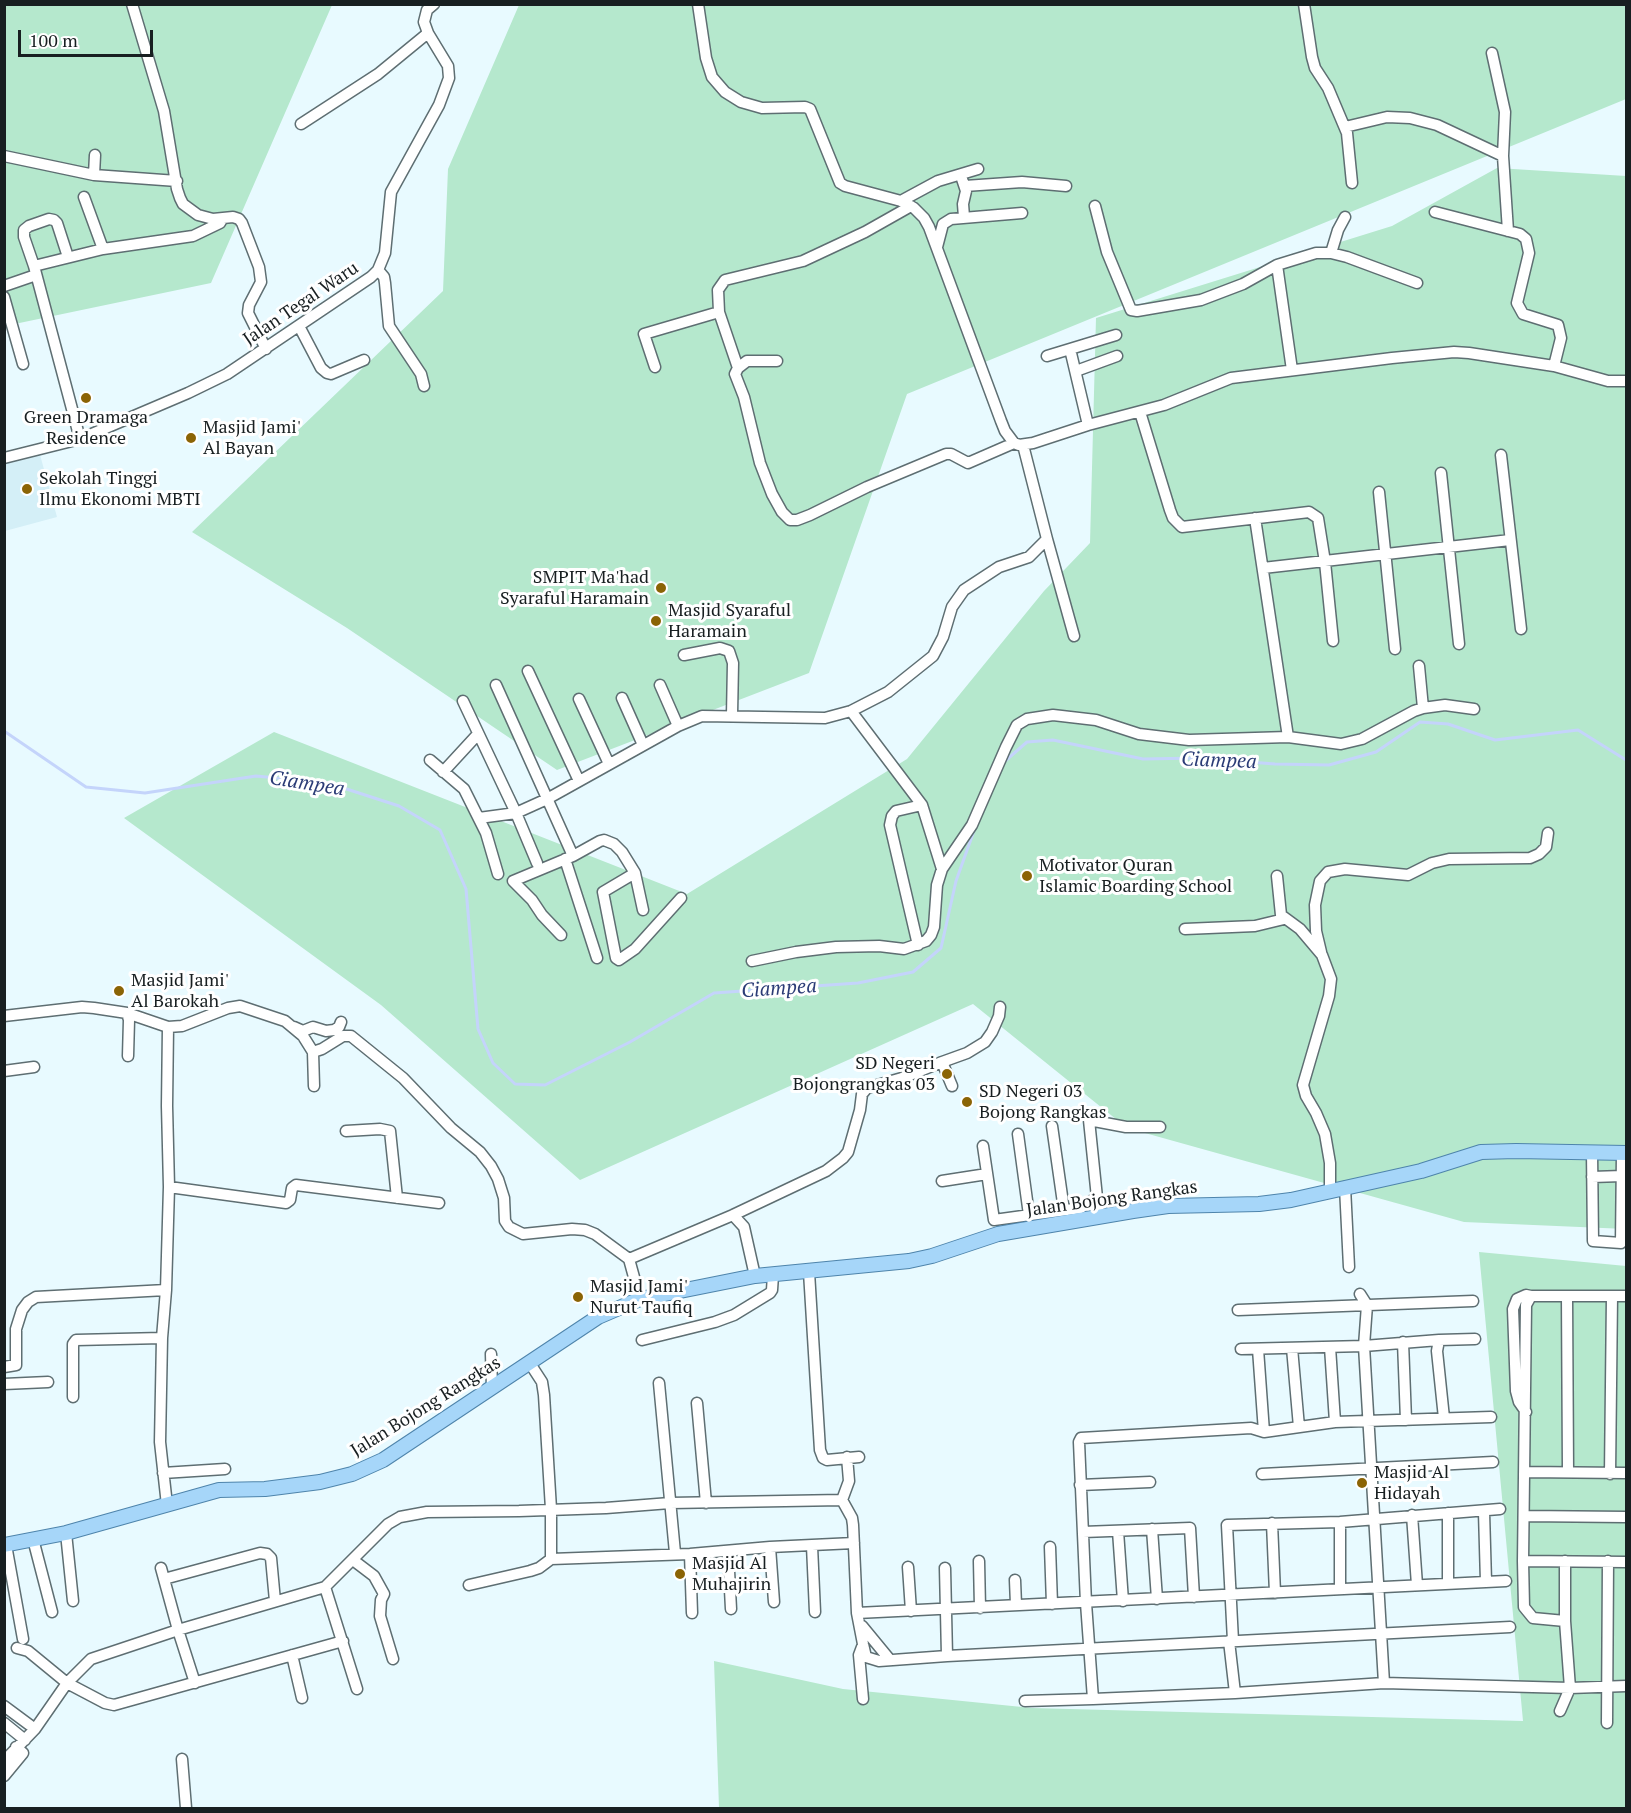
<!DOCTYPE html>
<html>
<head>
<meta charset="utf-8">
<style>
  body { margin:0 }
  #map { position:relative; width:1631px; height:1813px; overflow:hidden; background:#e8faff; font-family:"PT Serif",serif }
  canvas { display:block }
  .frame { position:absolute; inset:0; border:6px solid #181f21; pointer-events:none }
  .scale { position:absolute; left:18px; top:30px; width:135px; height:27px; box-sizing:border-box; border:3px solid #181f21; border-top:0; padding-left:8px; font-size:18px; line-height:21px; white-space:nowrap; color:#181f21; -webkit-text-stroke:4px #fff; paint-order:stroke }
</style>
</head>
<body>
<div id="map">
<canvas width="1631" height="1813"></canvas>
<div class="frame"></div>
<div class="scale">100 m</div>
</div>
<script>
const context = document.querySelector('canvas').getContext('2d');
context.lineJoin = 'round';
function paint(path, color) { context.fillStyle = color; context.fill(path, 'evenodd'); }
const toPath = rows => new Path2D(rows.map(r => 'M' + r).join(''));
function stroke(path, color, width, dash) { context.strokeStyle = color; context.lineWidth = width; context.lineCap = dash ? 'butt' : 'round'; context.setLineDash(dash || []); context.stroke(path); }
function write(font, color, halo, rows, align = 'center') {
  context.font = font + ' "PT Serif",serif'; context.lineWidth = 6; context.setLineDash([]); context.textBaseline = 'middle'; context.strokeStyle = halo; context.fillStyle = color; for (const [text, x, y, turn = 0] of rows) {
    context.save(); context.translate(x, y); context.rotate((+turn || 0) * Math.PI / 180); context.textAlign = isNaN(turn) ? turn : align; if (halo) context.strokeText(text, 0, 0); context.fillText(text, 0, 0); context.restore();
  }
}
paint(toPath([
  [39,451,57,517,5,531,5,461]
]), '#d4eff7');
paint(toPath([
  [4,5,332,5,211,283,5,326],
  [519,5,1626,5,1626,99,907,394,809,673,557,770,347,628,192,532,443,291,448,169],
  [1497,168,1626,176,1626,1229,1464,1222,1127,1128,973,1004,580,1180,381,1005,124,818,274,732,687,894,907,759,1044,591,1090,543,1096,318,1392,226],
  [1479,1252,1626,1266,1626,1808,719,1808,714,1661,843,1689,1032,1708,1523,1721]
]), '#b5e8cd');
stroke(toPath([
  [4,731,86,787,145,793,256,776,328,783,399,806,440,830,466,889,478,1029,493,1063,515,1084,545,1085,630,1042,714,993,858,983,913,972,941,948,956,881,975,828],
  [1004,762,1027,742,1053,740,1143,759,1198,758,1275,764,1329,765,1376,752,1420,722,1448,724,1495,740,1578,730,1626,760]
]), '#c4d4fb', 3);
const minor = toPath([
  [132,4,164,111,177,189,180,198,183,204,198,215,213,219,233,217,239,219,242,223,259,267,261,282,249,305,248,313,266,349],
  [698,4,706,58,712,77,725,92,741,102,762,108,805,107,810,109,840,183,845,186,901,201,914,208,924,218,929,227,1001,421,1005,431,1014,443,1019,445,1033,443,1088,425,1164,405,1231,378,1392,358,1454,352,1469,353,1554,366,1608,381,1626,381],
  [1304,4,1312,57,1315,68,1328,88,1347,133,1352,183],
  [1492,53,1505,112,1503,156,1508,231],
  [301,124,378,74,428,33],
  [1345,127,1387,117,1410,118,1437,125,1503,156],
  [4,156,94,175,177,181],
  [94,175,95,155],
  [962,179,966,191,963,204,964,217],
  [965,186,1022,182,1066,186],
  [84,197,103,249],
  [901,201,938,181,978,169],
  [1095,206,1107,252,1131,310,1137,311,1201,300,1243,284,1277,265],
  [1435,212,1520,234,1526,239,1529,253,1517,303,1523,314,1558,325,1561,338,1554,366],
  [937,247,943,224,951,219,1022,213],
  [1331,253,1338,230,1345,217],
  [34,266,24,237,24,230,29,226,49,219,54,220,57,223,68,257],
  [378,270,384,277,385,283,389,326,421,374,424,386],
  [4,286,36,275],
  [4,297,23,364],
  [719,312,718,290,725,280,803,261,865,232,911,206],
  [299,326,321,368,327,373,331,374,364,360],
  [1070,349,1088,425],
  [1047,356,1116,335],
  [777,361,747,361,738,368,735,374,744,397,760,463,772,494,782,512,790,520,797,520,810,515,867,487,946,454,951,454,968,463,1014,443],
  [655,367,644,334,719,312,738,368],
  [1292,370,1277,265,1316,253,1331,253,1347,257,1417,283],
  [1076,371,1117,356],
  [1140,412,1170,510,1173,518,1182,527,1309,512,1318,518,1325,562,1333,641],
  [80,439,34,266,103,249,193,236,220,223,223,218],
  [1501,455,1521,629],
  [4,458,80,439,188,393,227,374,371,277,378,270,385,253,391,192,439,105,449,78,448,66,428,33,424,22,427,10,434,4],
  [1441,473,1459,644],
  [1379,492,1395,649],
  [1255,518,1288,737],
  [1047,539,1074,636],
  [1263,568,1510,540],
  [684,655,720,648,729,651,733,663,732,715],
  [1419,666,1423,708],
  [528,671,579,781],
  [496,685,573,856],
  [660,685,678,726],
  [622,698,643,745],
  [579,699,609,764],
  [463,701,516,813,537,863],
  [851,711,922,805],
  [430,760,464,789,486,833,498,874],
  [443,772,478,734],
  [479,818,516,813,547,799,678,726,702,716,825,718,851,711,888,692,933,656,943,637,952,607,964,590,999,567,1029,557,1047,539,1023,445],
  [565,859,597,958],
  [635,873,643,910],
  [1277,876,1281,915,1300,929,1322,955,1331,979,1329,996,1303,1085,1306,1096,1316,1113,1325,1134,1330,1163,1330,1190],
  [1185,929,1255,926,1284,919],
  [561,935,542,915,532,900,513,881,573,856,600,841,604,840,614,844,622,852,635,873,603,892,616,958,619,960,635,949,681,898],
  [918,945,890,825,892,816,896,811,922,805,942,869],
  [1321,952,1316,931,1315,905,1320,881,1328,872,1345,869,1408,875,1432,863,1449,859,1530,858,1539,854,1546,847,1548,833],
  [752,961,796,952,836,947,879,946,904,949,926,941,931,935,934,927,937,885,942,869,972,825,1006,747,1017,725,1027,719,1053,715,1096,720,1139,734,1189,740,1288,737,1341,744,1362,739,1414,711,1423,708,1445,705,1474,709],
  [127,1013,129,1020,128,1056],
  [4,1016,82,1007,94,1008,127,1013,168,1027,182,1026,228,1008,240,1006,285,1021,303,1036,313,1052,322,1049,343,1036,351,1036,403,1078,451,1128,480,1152,491,1166,498,1179,504,1198,505,1221,509,1227,523,1234,572,1229,585,1230,595,1234,629,1259,640,1299],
  [294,1027,303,1031,313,1027,326,1031,334,1030,339,1027,341,1022],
  [313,1052,314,1086],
  [942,1062,967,1053,985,1042,992,1032,999,1016,1000,1007],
  [4,1071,34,1067],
  [1052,1126,1064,1210],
  [346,1131,380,1129,390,1131,397,1198],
  [1018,1134,1029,1215],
  [983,1146,994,1220,1081,1208,1097,1197],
  [1592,1152,1593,1241,1621,1243,1622,1153],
  [1592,1177,1622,1176],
  [942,1181,987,1174],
  [169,1187,286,1203,290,1200,292,1188,296,1185,439,1203],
  [1345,1187,1349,1267],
  [733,1215,744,1227,755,1276],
  [1099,1217,1089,1120,1126,1127,1160,1127],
  [629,1259,733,1215,826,1171,843,1158,848,1152,860,1110,862,1094,867,1088,902,1078,942,1062,952,1086],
  [809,1272,820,1450,823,1458,827,1460,859,1457],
  [166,1290,169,1187,167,1106,168,1027],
  [1360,1294,1367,1305,1364,1346,1384,1683],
  [1567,1296,1568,1472],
  [1238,1310,1473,1301],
  [642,1340,715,1322,734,1315,770,1293,772,1290,773,1275],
  [1439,1340,1475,1339],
  [1403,1342,1406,1420],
  [1330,1347,1335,1422],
  [1292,1348,1299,1427],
  [1241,1349,1364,1346,1439,1340,1437,1351,1444,1418],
  [1258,1349,1264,1432],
  [491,1354,492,1388],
  [529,1362,542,1382,544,1395,551,1509,551,1559,690,1554,770,1547,854,1543],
  [4,1367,16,1365,16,1329,22,1310,28,1302,36,1297,166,1290,162,1338,160,1442,167,1505],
  [659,1383,675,1553],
  [4,1384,48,1382],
  [73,1397,73,1344,76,1340,162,1338],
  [697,1403,706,1503],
  [1526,1412,1519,1402,1516,1391,1513,1309,1517,1299,1526,1295,1531,1296],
  [1491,1417,1335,1422,1264,1432,1251,1428,1081,1438,1079,1442,1086,1603,1093,1699,1235,1693,1384,1683,1570,1688,1626,1686],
  [1525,1472,1626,1473],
  [163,1473,225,1469],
  [1262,1474,1493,1462],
  [1610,1474,1612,1296],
  [1080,1485,1150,1482],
  [842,1500,849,1481,847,1457],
  [1484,1512,1486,1582],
  [1448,1513,1448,1583],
  [1412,1515,1417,1585],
  [1524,1516,1626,1517],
  [1340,1522,1340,1589],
  [1272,1523,1275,1593],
  [1152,1529,1157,1599],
  [1118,1531,1123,1601],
  [1083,1532,1190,1528,1194,1597],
  [66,1533,73,1601],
  [33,1539,52,1612],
  [6,1545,23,1639],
  [812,1546,815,1612],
  [770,1547,774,1602],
  [1050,1547,1052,1604],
  [728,1551,731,1609],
  [690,1554,692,1613],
  [353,1560,374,1576,384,1594,381,1600,380,1616,393,1659],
  [979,1561,980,1608],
  [1523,1561,1626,1562],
  [908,1567,911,1611],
  [161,1568,178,1630,195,1683],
  [945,1568,947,1656],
  [164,1579,260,1553,267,1554,271,1558,275,1601],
  [1015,1580,1016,1605],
  [469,1585,530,1571,539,1568,551,1559],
  [325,1587,357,1689],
  [857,1613,1506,1581],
  [1565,1621,1533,1618,1524,1607,1523,1561,1526,1305,1531,1296,1626,1296],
  [862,1626,890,1660],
  [1229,1641,1235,1693],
  [1233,1641,1227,1525,1340,1522,1500,1509],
  [862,1647,859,1655,863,1699],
  [17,1648,28,1651,67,1683,105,1703,114,1705,343,1641],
  [292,1655,302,1698],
  [1025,1701,1093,1699],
  [4,1706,35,1729],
  [1560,1711,1570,1688,1565,1621,1565,1561],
  [4,1723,25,1740],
  [1607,1723,1608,1561],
  [182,1759,186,1808],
  [4,1761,35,1729,67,1683,91,1659,178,1630,325,1587,388,1524,400,1517,427,1512,519,1511,606,1508,670,1503,842,1500,852,1518,853,1525,857,1613,863,1644,866,1657,879,1661,947,1656,1510,1627],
  [4,1776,23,1753,16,1747]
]);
const major = toPath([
  [4,1545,66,1533,219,1490,265,1489,320,1482,352,1474,383,1460,598,1317,640,1299,755,1276,909,1261,932,1256,998,1234,1133,1211,1168,1206,1259,1204,1291,1200,1421,1171,1481,1152,1516,1151,1626,1153]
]);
stroke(minor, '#5e6e72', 13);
stroke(major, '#4e84ab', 16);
stroke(minor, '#fff', 10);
stroke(major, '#a6d6f9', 14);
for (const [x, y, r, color] of [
  [86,398,6,"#8b6405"],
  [191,438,6,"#8b6405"],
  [27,489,6,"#8b6405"],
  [661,588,6,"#8b6405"],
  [656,621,6,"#8b6405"],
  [1027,876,6,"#8b6405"],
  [119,991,6,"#8b6405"],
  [947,1074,6,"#8b6405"],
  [967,1102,6,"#8b6405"],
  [578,1297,6,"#8b6405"],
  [1362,1483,6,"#8b6405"],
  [680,1574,6,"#8b6405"]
]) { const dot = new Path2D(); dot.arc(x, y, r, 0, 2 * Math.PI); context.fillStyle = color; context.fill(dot); stroke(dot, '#fff', 2); }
write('18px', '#181f21', '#fff', [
  ["Jalan Tegal Waru",301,304,-34],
  ["Jalan Bojong Rangkas",1112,1199,-8],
  ["Jalan Bojong Rangkas",426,1407,-32]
]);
write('18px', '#181f21', '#fff', [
  ["Green Dramaga",86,418,"center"],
  ["Residence",86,439,"center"],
  ["Masjid Jami'",203,428],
  ["Al Bayan",203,449],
  ["Sekolah Tinggi",39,479],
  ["Ilmu Ekonomi MBTI",39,500],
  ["SMPIT Ma'had",649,578,"right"],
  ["Syaraful Haramain",649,599,"right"],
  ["Masjid Syaraful",668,611],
  ["Haramain",668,632],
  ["Motivator Quran",1039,866],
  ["Islamic Boarding School",1039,887],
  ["Masjid Jami'",131,981],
  ["Al Barokah",131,1002],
  ["SD Negeri",935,1064,"right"],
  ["Bojongrangkas 03",935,1085,"right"],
  ["SD Negeri 03",979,1092],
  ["Bojong Rangkas",979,1113],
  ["Masjid Jami'",590,1287],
  ["Nurut Taufiq",590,1308],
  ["Masjid Al",1374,1473],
  ["Hidayah",1374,1494],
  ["Masjid Al",692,1564],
  ["Muhajirin",692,1585]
], 'left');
write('italic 20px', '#2b3c76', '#fff', [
  ["Ciampea",1219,761,2],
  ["Ciampea",307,784,9],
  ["Ciampea",779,989,-4]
]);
</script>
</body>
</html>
